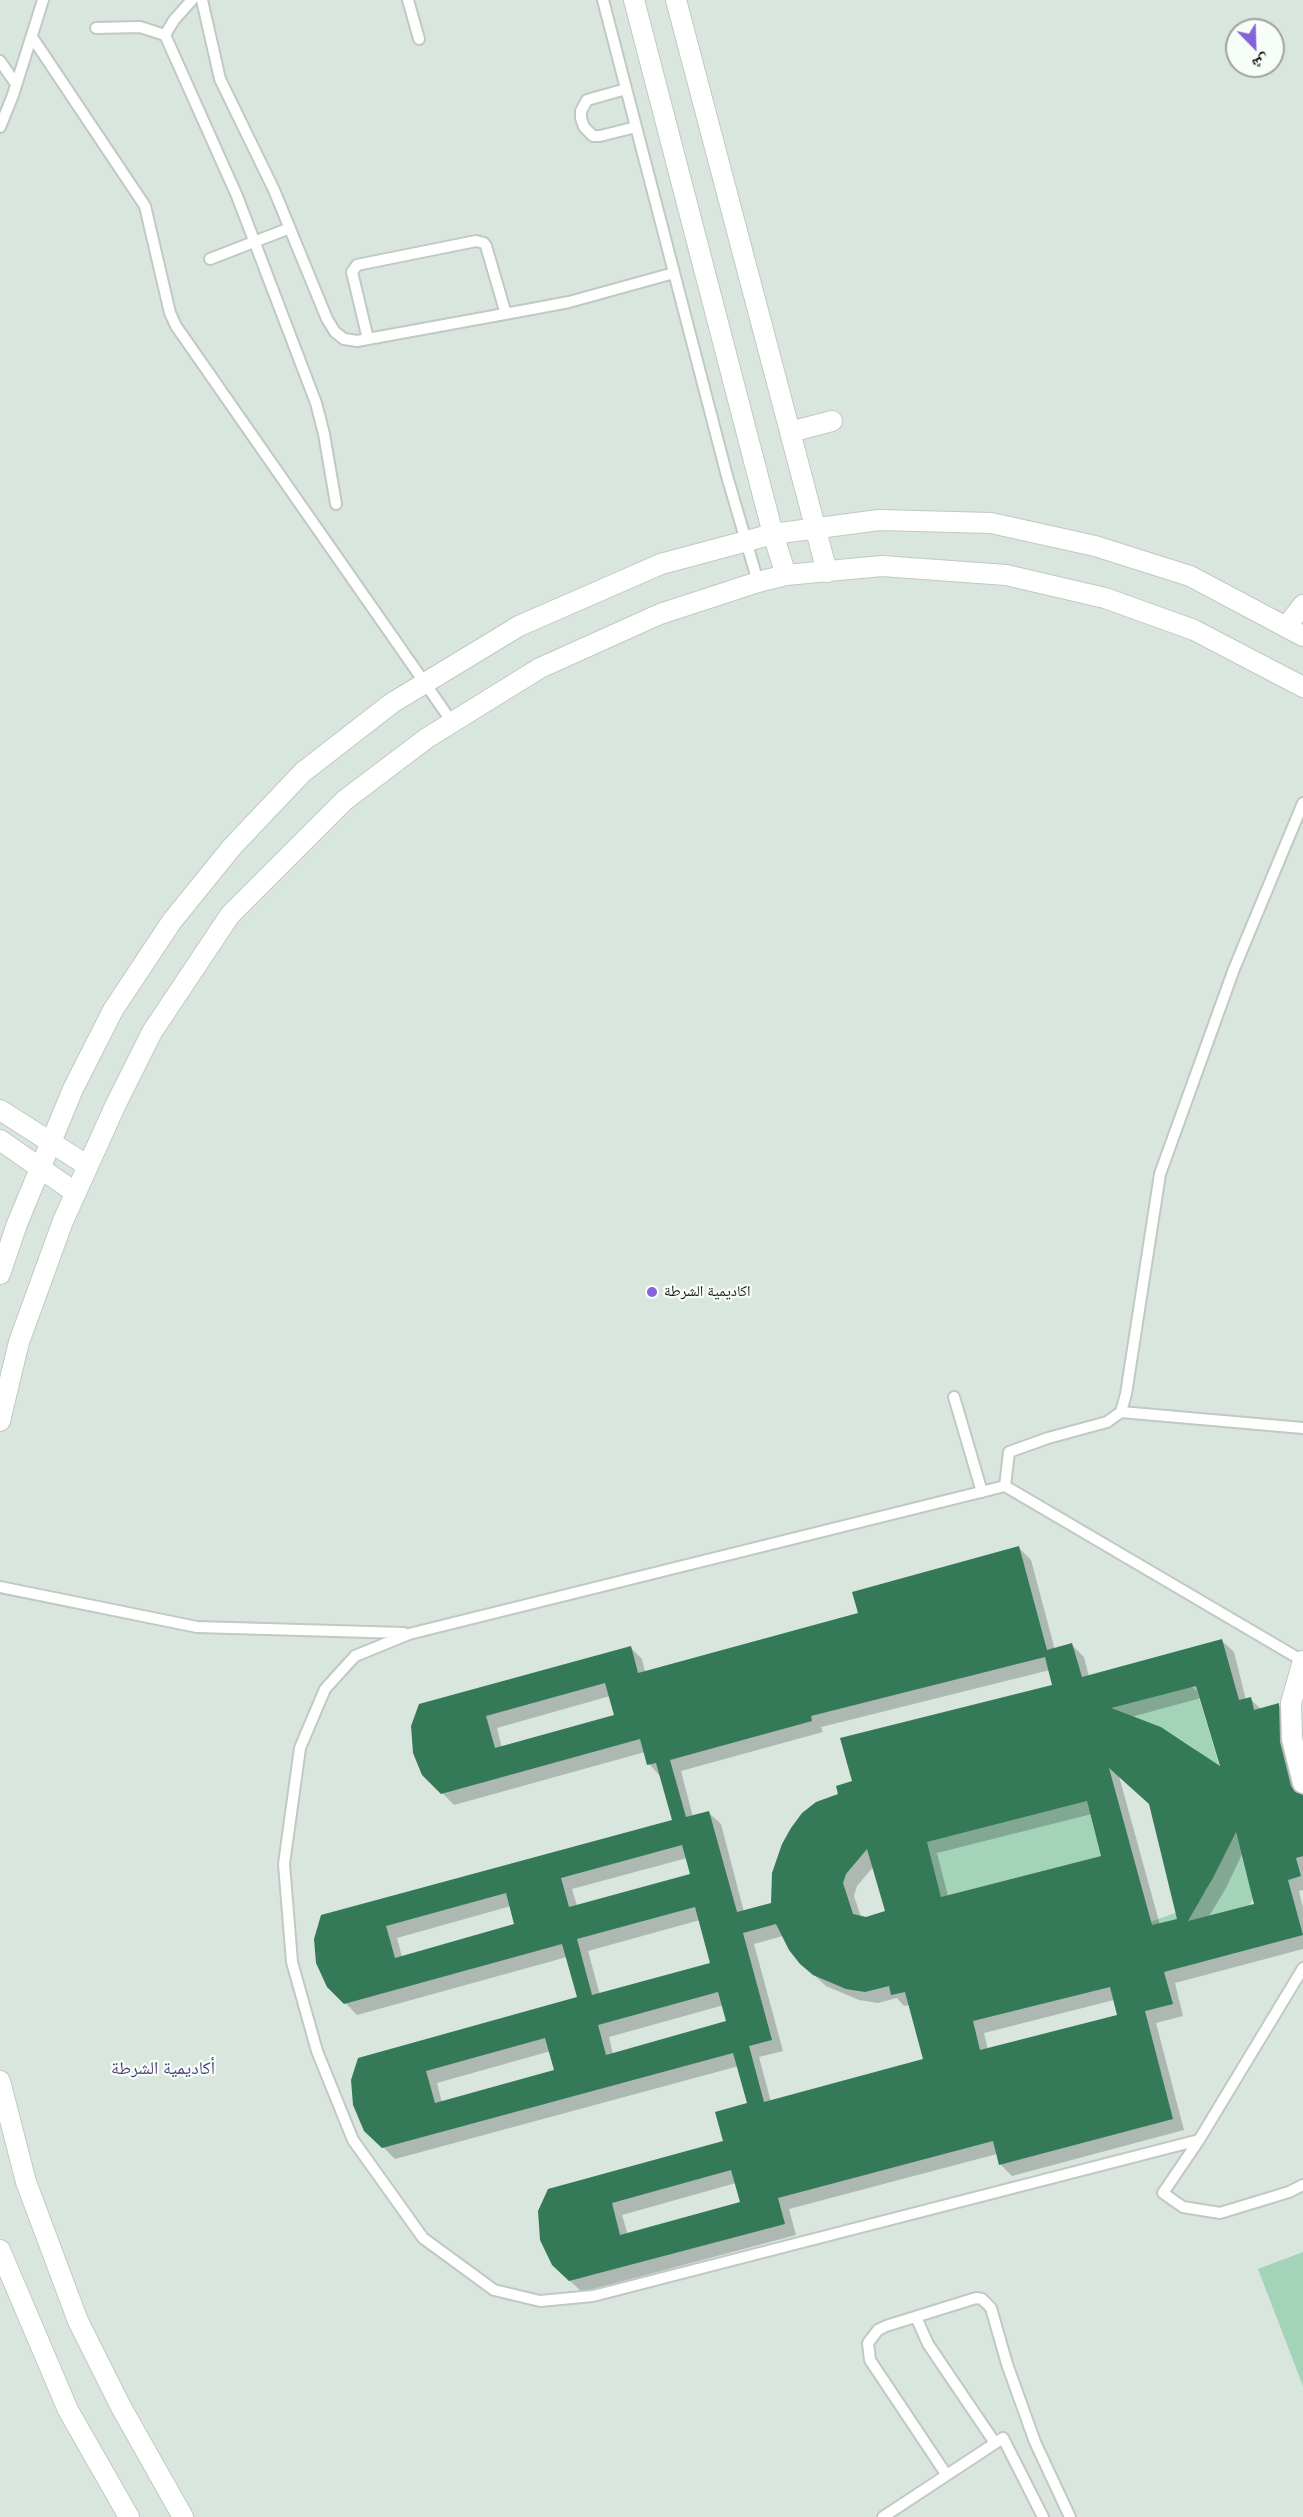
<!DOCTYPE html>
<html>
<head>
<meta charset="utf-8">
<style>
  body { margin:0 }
  #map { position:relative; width:1303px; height:2517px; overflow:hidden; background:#eaf1ed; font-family:"Open Sans","Noto Naskh Arabic",sans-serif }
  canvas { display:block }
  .north { position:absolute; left:1225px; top:18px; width:60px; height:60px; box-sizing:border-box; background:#f7fefa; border:2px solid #9ea3a0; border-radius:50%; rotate:157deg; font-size:16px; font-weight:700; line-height:24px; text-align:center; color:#191b1a }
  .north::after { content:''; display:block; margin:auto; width:21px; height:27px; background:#8662dd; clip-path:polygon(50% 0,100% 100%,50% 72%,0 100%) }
</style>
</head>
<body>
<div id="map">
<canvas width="1303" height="2517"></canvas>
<div class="north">ش</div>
</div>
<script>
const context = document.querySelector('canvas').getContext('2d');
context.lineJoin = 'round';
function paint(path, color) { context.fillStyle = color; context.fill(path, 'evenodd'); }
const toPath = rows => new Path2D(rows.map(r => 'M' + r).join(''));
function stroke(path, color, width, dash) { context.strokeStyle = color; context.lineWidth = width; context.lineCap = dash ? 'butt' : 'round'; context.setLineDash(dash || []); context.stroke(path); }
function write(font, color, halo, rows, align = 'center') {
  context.font = font + ' "Open Sans","Noto Naskh Arabic",sans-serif'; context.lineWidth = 4.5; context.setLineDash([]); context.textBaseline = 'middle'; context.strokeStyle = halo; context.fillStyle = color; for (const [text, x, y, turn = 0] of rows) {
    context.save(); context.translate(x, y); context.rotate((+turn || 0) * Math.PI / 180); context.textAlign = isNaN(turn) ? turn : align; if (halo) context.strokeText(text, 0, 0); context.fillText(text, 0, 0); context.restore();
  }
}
paint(toPath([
  [0,0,1303,0,1303,2517,0,2517],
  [1237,30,1273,30,1273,66,1237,66]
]), '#d8e6de');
paint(toPath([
  [1191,1687,1197,1691,1219,1765,1212,1767,1194,1748,1161,1727,1146,1721,1127,1722,1093,1712],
  [1087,1801,1101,1856,941,1897,927,1842],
  [1235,1830,1253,1899,1249,1906,1153,1930,1150,1922,1178,1912,1195,1903,1206,1891],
  [1303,2252,1303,2386,1258,2269]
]), '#a3d3b8');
paint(toPath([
  [1019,1548,1031,1560,1055,1650,1072,1645,1084,1657,1089,1677,1222,1641,1234,1652,1246,1700,1250,1699,1261,1709,1278,1705,1290,1716,1291,1754,1303,1796,1303,1890,1299,1891,1303,1908,1303,1949,1175,1983,1183,2016,1156,2023,1184,2130,1012,2176,1000,2164,997,2154,789,2209,796,2235,582,2292,566,2277,542,2240,725,2142,749,2105,739,2066,395,2159,366,2130,353,2080,579,1998,567,1957,357,2015,329,1986,315,1939,673,1821,660,1776,649,1764,645,1752,454,1805,424,1774,413,1726,630,1647,642,1659,645,1672,859,1614],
  [1050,1670,1054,1686,854,1782,840,1795,773,1904,744,1912,721,1824,709,1813,693,1817,681,1771,823,1732,821,1727],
  [610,1696,616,1716,502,1748,497,1728],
  [1201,1698,1223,1770,1131,1717],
  [1119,1776,1151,1805,1178,1920,1160,1925],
  [1092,1814,1102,1857,948,1896,937,1853],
  [1243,1852,1256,1905,1208,1918,1226,1888],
  [687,1858,692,1875,577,1906,572,1889],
  [874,1866,887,1912,867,1919,861,1917,854,1896,857,1886],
  [511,1906,516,1925,402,1957,397,1938],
  [700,1920,712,1964,600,1995,588,1951],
  [783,1936,801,1963,826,1986,859,2000,878,2003,897,1998,904,2006,910,2005,924,2060,771,2102,759,2057,783,2051,754,1944],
  [1114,2000,1118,2016,988,2050,984,2033],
  [724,2005,728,2023,613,2054,609,2037],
  [551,2051,556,2071,442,2103,437,2083],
  [736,2183,741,2203,628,2235,622,2215]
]), '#0003');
paint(toPath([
  [1019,1546,1047,1650,1072,1643,1082,1677,1222,1639,1239,1700,1251,1697,1254,1710,1279,1703,1280,1742,1291,1786,1295,1792,1303,1795,1303,1856,1296,1858,1301,1876,1288,1880,1303,1935,1164,1972,1173,2004,1145,2011,1173,2119,999,2165,993,2141,778,2198,785,2224,569,2281,552,2265,540,2240,538,2211,548,2189,723,2141,715,2112,747,2103,733,2053,382,2148,364,2131,353,2105,351,2080,358,2058,577,1997,562,1944,344,2004,327,1987,316,1963,314,1939,321,1915,672,1820,656,1763,647,1765,640,1739,441,1794,422,1775,413,1753,411,1726,419,1704,631,1646,638,1673,858,1613,852,1592],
  [1045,1657,1052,1685,840,1738,852,1781,836,1786,838,1794,816,1802,802,1813,791,1828,782,1844,772,1873,771,1903,737,1912,709,1811,686,1817,670,1760,812,1721,811,1716],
  [605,1683,614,1715,495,1748,486,1716],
  [1196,1686,1220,1766,1161,1727,1111,1708],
  [1109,1768,1149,1804,1177,1919,1152,1925],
  [1087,1801,1101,1856,941,1897,927,1842],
  [1236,1832,1254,1904,1188,1921,1214,1876],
  [682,1845,690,1874,569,1907,561,1878],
  [867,1849,885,1911,866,1917,853,1914,843,1883,846,1874],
  [506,1893,514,1924,395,1958,386,1926],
  [695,1907,710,1963,592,1995,577,1939],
  [776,1924,789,1950,800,1964,813,1975,846,1989,865,1992,889,1986,891,1995,905,1992,923,2059,764,2102,749,2046,772,2040,743,1933],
  [1110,1987,1117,2015,980,2050,973,2021],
  [718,1992,726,2021,606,2055,598,2025],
  [545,2038,554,2070,435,2103,426,2071],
  [731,2170,740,2202,620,2235,612,2203]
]), '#347a58');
const lane = toPath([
  [202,0,220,79,274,190,327,319,335,332,344,339,357,341,532,309,569,302,674,273],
  [408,0,419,39],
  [603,0,727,476,758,582],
  [96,28,140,27,165,35,174,20,192,0],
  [165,35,237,196,316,403,324,434,336,504],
  [32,37,145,206,170,313,176,326,452,722],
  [0,61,16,84],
  [626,89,587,100,581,111,581,118,584,127,593,136,600,136,636,127],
  [0,127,13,95,43,0],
  [210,259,290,228],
  [368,339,352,272,357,265,476,241,484,243,486,246,506,314],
  [954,1397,982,1492],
  [1121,1412,1303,1428],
  [1005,1486,1009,1452,1048,1438,1107,1422,1121,1412,1126,1394,1160,1174,1234,969,1303,803],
  [0,1587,197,1627,404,1633],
  [1303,1661,1005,1486,409,1634,355,1656,325,1689,300,1748,284,1864,292,1962,317,2051,353,2140,423,2238,494,2290,540,2301,593,2296,1199,2140,1303,1968],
  [1199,2140,1163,2193,1183,2207,1220,2213,1289,2192,1303,2185],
  [916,2317,928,2344,995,2443],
  [946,2474,870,2360,868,2343,878,2330,886,2326,976,2298,982,2299,991,2308,1007,2364,1035,2442,1070,2517],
  [883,2517,1003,2438,1043,2517]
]);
const street = toPath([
  [634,0,773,534,786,575],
  [676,0,827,572],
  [790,432,832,421],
  [1286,627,1303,605],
  [0,1110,88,1166],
  [0,1140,76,1193],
  [0,1274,17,1224,73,1089,113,1010,172,921,232,847,303,772,392,703,519,626,661,564,773,534,879,520,991,523,1095,546,1190,576,1303,636],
  [0,1421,19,1342,63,1221,116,1104,152,1032,230,915,345,800,427,738,540,668,660,614,758,582,786,575,882,566,1006,575,1105,598,1194,630,1303,687],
  [1303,1661,1291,1703,1292,1739,1303,1783],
  [0,2081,26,2182,78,2321,121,2407,183,2517],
  [0,2250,68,2410,129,2517]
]);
stroke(lane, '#c2c8c4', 14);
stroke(street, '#c2c8c4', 22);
stroke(lane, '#fff', 10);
stroke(street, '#fff', 20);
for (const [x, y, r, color] of [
  [652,1292,6,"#8662dd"]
]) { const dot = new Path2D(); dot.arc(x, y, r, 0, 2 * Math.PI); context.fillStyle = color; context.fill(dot); stroke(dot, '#f7fefa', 2); }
write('15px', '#191b1a', '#f7fefa', [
  ["اكاديمية الشرطة",664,1292]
], 'left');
write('18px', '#4d3d7a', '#f7fefa', [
  ["أكاديمية الشرطة",163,2069]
]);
</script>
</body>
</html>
